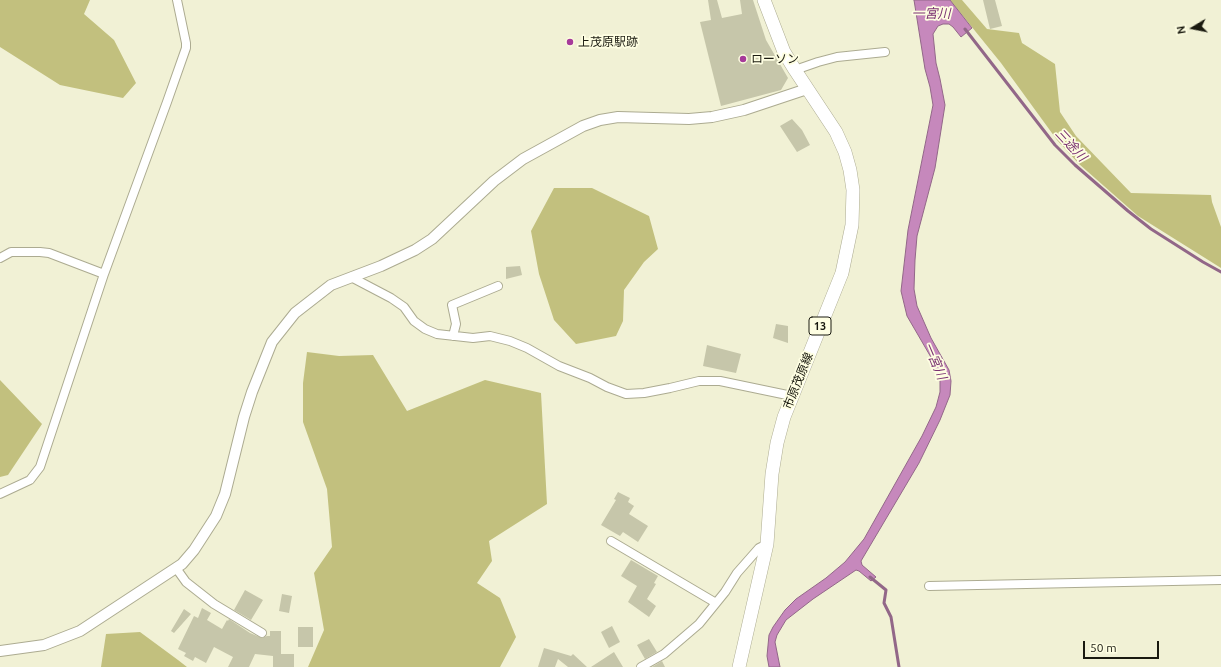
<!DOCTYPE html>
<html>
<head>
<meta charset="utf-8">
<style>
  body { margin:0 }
  #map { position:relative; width:1221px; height:667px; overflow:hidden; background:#f1f1d5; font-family:Ubuntu,sans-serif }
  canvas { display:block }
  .north { position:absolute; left:1173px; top:8px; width:40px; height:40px; -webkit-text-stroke:3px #fefee2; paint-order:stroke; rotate:260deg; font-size:11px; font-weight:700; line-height:16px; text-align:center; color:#1a1a10 }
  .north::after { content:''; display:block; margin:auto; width:14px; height:18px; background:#1a1a10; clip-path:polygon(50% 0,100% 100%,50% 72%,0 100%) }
  .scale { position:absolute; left:1083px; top:641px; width:76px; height:18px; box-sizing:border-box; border:2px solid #1a1a10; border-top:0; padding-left:5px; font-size:12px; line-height:14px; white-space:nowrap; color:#1a1a10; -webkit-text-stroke:3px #fefee2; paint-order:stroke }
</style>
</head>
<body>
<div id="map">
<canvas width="1221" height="667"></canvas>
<div class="north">N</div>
<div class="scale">50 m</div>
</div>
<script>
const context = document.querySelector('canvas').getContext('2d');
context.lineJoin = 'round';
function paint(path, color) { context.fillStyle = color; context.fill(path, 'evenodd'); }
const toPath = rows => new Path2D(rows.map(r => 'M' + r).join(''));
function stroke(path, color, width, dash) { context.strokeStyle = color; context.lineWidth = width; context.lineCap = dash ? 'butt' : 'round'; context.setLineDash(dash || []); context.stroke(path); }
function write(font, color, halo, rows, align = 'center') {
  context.font = font + ' Ubuntu,"Noto Sans JP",sans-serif'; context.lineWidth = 3.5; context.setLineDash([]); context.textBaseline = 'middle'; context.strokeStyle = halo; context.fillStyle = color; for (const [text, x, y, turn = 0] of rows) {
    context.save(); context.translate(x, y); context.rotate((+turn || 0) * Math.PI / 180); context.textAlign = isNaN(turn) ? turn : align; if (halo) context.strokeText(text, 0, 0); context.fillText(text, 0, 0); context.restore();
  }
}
paint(toPath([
  [0,0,90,0,84,14,114,40,136,83,123,98,60,85,0,47],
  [950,0,962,0,987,29,1019,33,1022,43,1055,64,1060,112,1076,136,1131,193,1211,195,1212,202,1221,227,1221,268,1138,216,1079,164,1057,140,1001,63],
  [554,188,592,188,649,216,658,249,644,262,624,290,623,321,616,336,576,344,554,320,539,274,531,231],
  [307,352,339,356,373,355,407,411,485,380,541,393,547,504,489,541,492,561,477,583,500,598,516,637,500,667,308,667,324,630,314,573,332,547,327,489,303,422,303,383],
  [0,380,42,424,8,475,0,477],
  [140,632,178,660,187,667,101,667,106,634]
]), '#c2c07e');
const water = toPath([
  [914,0,950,0,972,28,961,37,953,27,949,24,943,24,938,26,933,34,936,63,940,79,945,105,935,168,917,236,915,260,914,289,917,306,931,338,949,370,951,381,950,395,940,420,919,463,861,561,862,565,876,577,871,581,859,571,856,570,813,599,786,620,777,635,775,642,780,667,769,667,767,656,769,635,773,627,785,610,796,599,826,578,845,562,864,539,922,436,936,407,940,392,940,379,932,359,907,316,901,291,908,230,933,105,930,87,925,69,914,0]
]);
paint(water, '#c688bc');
stroke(water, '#926788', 1);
stroke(toPath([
  [965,29,1055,145,1075,165,1128,211,1151,229,1203,262,1221,272],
  [870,577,886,590,884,603,891,617,899,667]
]), '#926788', 3);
paint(toPath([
  [708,0,717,0,722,18,742,14,740,0,753,0,766,40,788,78,781,90,721,106,700,22,711,20],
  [983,0,995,0,1002,26,990,29],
  [792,119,802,130,810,145,797,152,780,126],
  [520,266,522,275,506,279,506,267],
  [776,324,788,326,788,343,773,338],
  [707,345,741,354,736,373,703,366],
  [618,492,630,498,628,502,634,506,629,514,648,526,638,542,623,532,620,536,601,525,616,500,614,499],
  [631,560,658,576,654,583,656,584,647,599,656,606,649,617,628,602,637,586,621,576],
  [245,590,263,600,251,620,234,610],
  [282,594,292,596,289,613,279,611],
  [202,608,211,613,207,620,222,629,227,620,228,621,229,619,250,633,262,638,267,636,270,636,270,631,281,631,281,654,294,654,294,667,273,667,273,656,255,654,249,667,228,667,233,657,214,647,206,663,195,657,193,661,184,656,186,653,178,649,194,616,198,618],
  [184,609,191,614,174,633,171,631],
  [612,626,620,642,609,648,601,632],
  [298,627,313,627,313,647,298,647],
  [649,639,657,652,645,659,637,645],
  [544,648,571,656,573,654,587,667,568,667,558,659,555,667,538,667],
  [614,652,623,667,591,667],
  [662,661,665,667,652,667]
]), '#c6c6aa');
const minor = toPath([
  [795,70,818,62,837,57,885,52],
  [0,258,11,252,40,252,49,253,104,274],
  [351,277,391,298,404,307,414,321,425,329,437,334,473,338,490,336,510,341,527,348,559,366,590,378,607,387,626,394,644,393,670,388,699,381,720,381,792,396],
  [453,336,456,324,452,305,498,286],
  [0,494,30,480,40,467,104,274,167,102,186,48,186,43,177,0],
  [611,541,716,603],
  [176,568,186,582,214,604,262,633],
  [929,586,1221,580],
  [641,667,664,654,699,624,725,592,737,573,759,548,767,544]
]);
const tertiary = toPath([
  [0,651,44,645,80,631,182,564,194,550,216,516,225,494,244,417,252,392,272,342,295,313,331,285,381,266,415,250,432,239,494,181,523,159,583,126,600,120,618,117,689,119,712,117,744,110,807,89]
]);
const primary = toPath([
  [739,667,767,544,772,474,777,443,784,417,842,273,852,225,853,190,850,170,845,152,836,132,795,70,784,52,764,0]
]);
stroke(minor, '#acab91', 10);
stroke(tertiary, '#acab91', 12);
stroke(primary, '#acab91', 14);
stroke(minor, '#fff', 8);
stroke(tertiary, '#fff', 10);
stroke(primary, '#fff', 13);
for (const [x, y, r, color] of [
  [570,42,4,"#a63a9a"],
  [743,59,4,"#a63a9a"]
]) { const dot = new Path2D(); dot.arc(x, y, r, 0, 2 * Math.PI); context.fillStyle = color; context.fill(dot); stroke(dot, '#fefee2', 1.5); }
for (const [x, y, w] of [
  [820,326,22]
]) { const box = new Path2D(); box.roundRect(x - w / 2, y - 9, w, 18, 3); context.fillStyle = '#fefee2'; context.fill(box); stroke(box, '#1a1a10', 1); }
write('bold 11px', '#1a1a10', null, [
  ["13",820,326]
]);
write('12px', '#1a1a10', '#fefee2', [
  ["上茂原駅跡",578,42],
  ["ローソン",751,59]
], 'left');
write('12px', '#1a1a10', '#fefee2', [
  ["市原茂原線",798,381,-68]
]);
write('italic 13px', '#7b3172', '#fefee2', [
  ["一宮川",931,14],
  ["三途川",1071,145,47],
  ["一宮川",935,361,67]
]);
</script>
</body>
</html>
